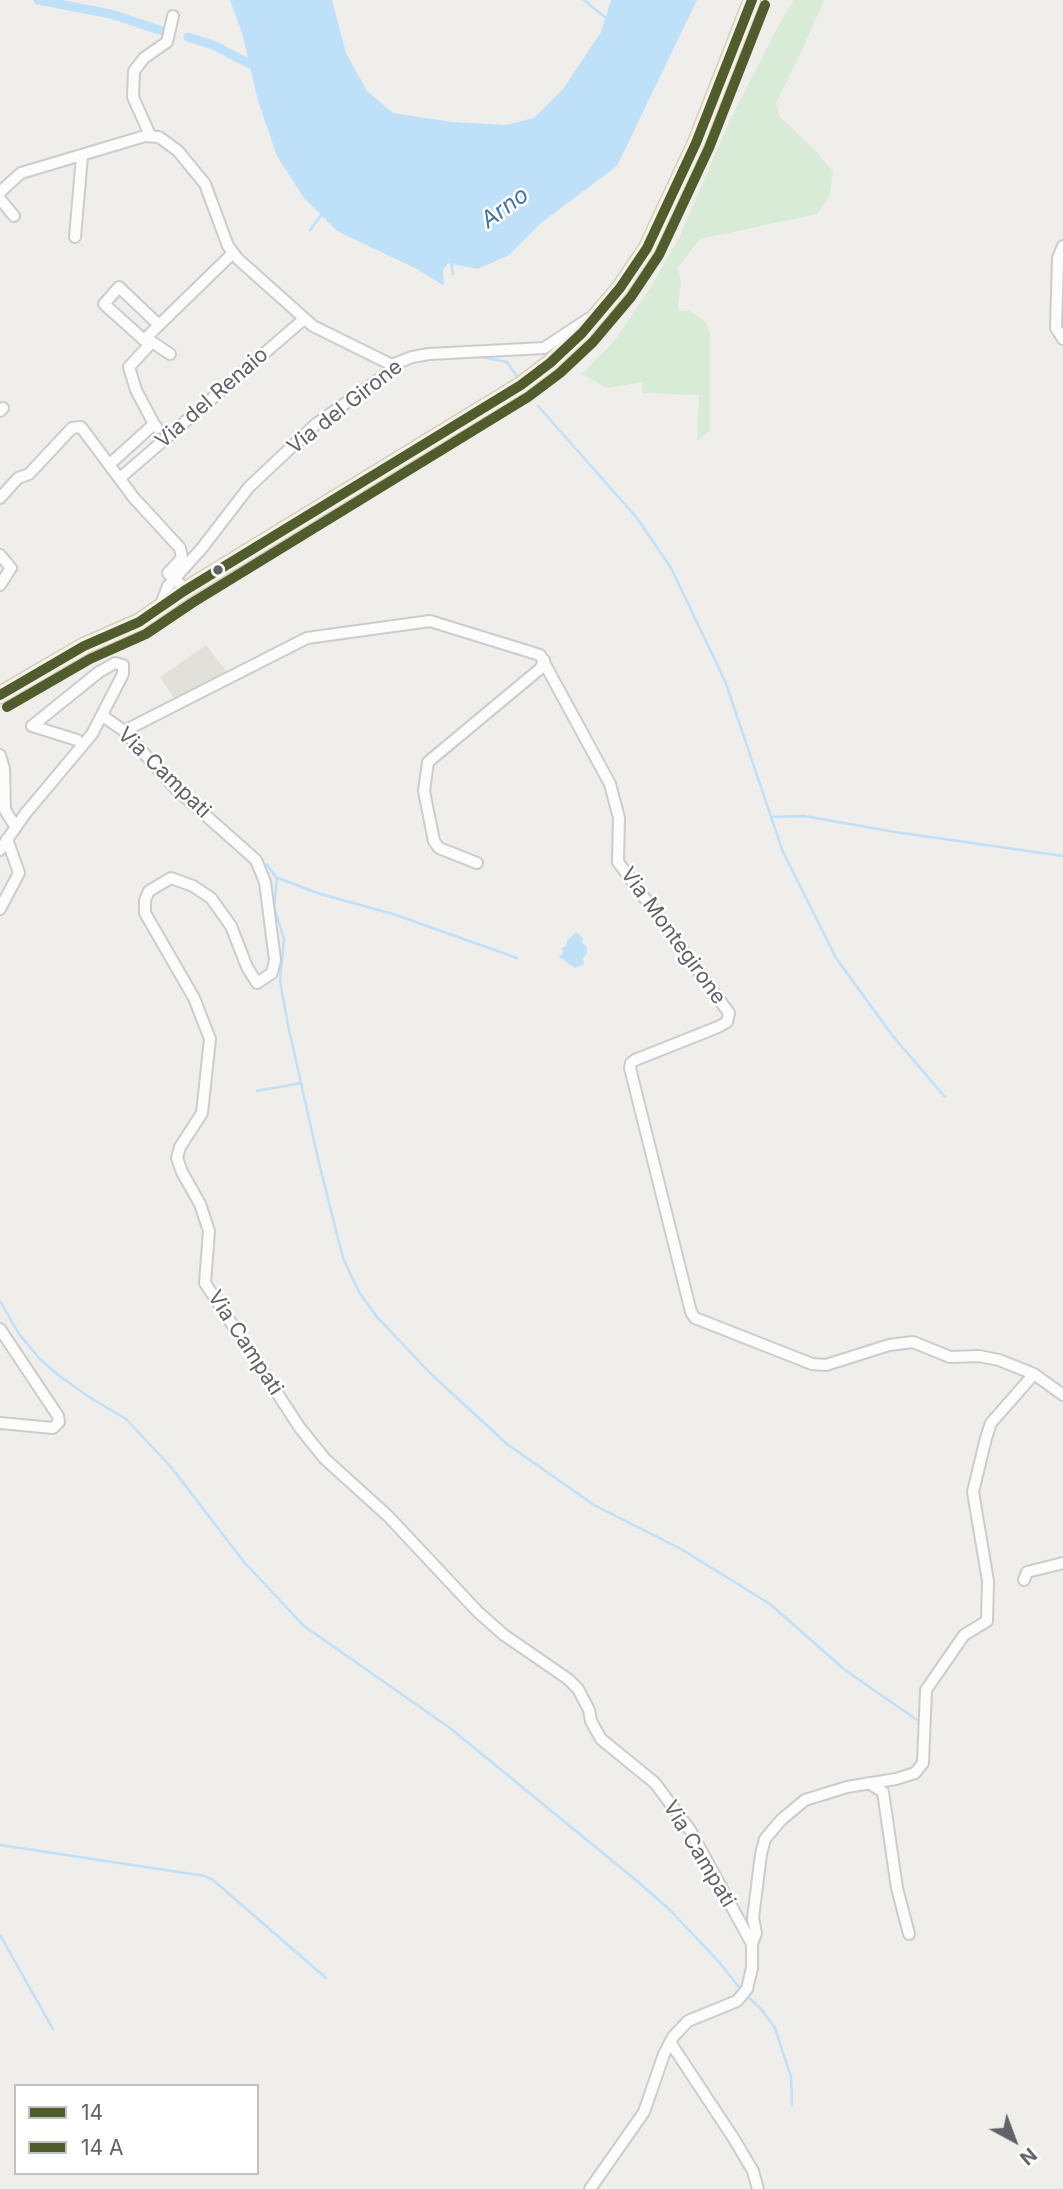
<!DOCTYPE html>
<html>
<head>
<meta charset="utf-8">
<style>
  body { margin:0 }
  #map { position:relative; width:1063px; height:2189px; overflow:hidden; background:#efeeea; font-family:Inter,sans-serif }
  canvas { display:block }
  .legend { position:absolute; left:14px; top:2084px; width:245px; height:91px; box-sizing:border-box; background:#fff; border:2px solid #bfc1c3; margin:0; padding:9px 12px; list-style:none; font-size:21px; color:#5f6368 }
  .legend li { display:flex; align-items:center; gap:14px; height:35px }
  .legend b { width:35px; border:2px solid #bfc1c3 }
  .north { position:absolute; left:979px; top:2105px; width:70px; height:70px; -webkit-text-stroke:5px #fff; paint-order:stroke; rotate:139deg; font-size:19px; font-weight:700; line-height:28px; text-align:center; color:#5f6368 }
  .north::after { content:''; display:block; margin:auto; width:24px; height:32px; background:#5f6368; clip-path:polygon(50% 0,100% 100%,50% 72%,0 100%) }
</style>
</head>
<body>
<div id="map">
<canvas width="1063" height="2189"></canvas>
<ul class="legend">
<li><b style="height:9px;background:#515c2d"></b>14</li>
<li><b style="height:9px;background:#515c2d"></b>14 A</li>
</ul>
<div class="north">N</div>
</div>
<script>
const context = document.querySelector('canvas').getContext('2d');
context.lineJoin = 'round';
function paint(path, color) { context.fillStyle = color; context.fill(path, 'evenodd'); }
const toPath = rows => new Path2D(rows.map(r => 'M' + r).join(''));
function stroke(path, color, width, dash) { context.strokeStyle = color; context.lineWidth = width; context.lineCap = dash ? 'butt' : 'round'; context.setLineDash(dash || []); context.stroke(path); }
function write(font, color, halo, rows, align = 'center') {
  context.font = font + ' Inter,sans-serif'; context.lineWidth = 5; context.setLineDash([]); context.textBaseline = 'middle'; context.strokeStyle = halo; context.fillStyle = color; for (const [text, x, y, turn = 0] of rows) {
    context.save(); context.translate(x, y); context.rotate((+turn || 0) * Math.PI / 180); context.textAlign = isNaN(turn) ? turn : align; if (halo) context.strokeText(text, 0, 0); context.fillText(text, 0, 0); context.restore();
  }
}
paint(toPath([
  [206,645,227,672,176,701,160,677]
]), '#e2e0da');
paint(toPath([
  [794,0,824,0,803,48,776,103,780,117,817,152,833,172,830,195,817,214,700,239,678,267,681,284,678,307,680,311,689,311,706,322,710,332,710,431,697,441,699,395,642,393,643,382,607,388,582,374,615,340,651,287,680,236,730,120,782,19]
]), '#d8ebd6');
paint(toPath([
  [230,0,332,0,346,53,367,91,393,113,452,122,505,125,534,118,563,89,601,32,611,0,697,0,617,166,541,223,509,255,478,269,448,263,443,270,444,286,417,269,337,231,304,198,277,156,258,101,242,33],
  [576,932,583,938,582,943,586,945,587,953,583,958,584,964,575,968,559,957,563,953,562,948,566,946,567,941]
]), '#bfe0f9');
stroke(toPath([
  [584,0,606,18],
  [310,230,323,213],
  [451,260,453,274],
  [482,357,507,362,518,378],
  [538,406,637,518,671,568,725,681,783,852,836,958,892,1035,945,1097],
  [771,817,804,816,895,832,1063,856],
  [267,864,277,879,274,907,284,939,280,981,288,1025,319,1163,343,1258,359,1292,377,1317,430,1373,507,1444,594,1505,681,1549,770,1604,845,1670,917,1720],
  [276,877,317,893,393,914,517,958],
  [257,1091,301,1083],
  [0,1301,19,1334,40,1359,58,1375,89,1397,126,1419,171,1467,244,1562,304,1626,450,1728,637,1881,670,1910,719,1962,742,1991],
  [0,1845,205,1876,213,1880,326,1978],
  [0,1935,53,2029],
  [747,1996,762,2010,775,2028,791,2077,792,2105]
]), '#bfe0f9', 2.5);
stroke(toPath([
  [38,0,111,14,165,32],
  [188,37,213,45,250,64]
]), '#bfe0f9', 9);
const street = toPath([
  [150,135,133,97,134,71,144,58,167,42,173,16],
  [0,192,21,173,145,136,159,137,178,151,205,184,228,246,238,259,313,326,392,365],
  [0,199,14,216],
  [75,237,82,156],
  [1063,246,1058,258,1056,328,1063,339],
  [159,325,144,340,104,304,119,287,159,325,232,254],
  [0,411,3,408],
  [154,424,136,390,129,367,152,342,170,354],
  [111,463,154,424,157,428],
  [120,478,304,319],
  [0,498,18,478,29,474,72,428,81,427,134,498,180,548,182,558,168,573,179,583],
  [0,555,11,568,0,585],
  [160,607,168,586,202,548,249,487,316,424,377,381,391,370,392,365,412,357,429,354,544,348,588,319],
  [103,716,124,731,177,790,256,860,265,882,275,960,272,973,257,983,247,967,231,926,211,898,193,886,171,878,149,891,145,900,145,913,194,998,210,1039,202,1113,180,1147,177,1158,182,1172,200,1204,209,1231,205,1283,300,1428,325,1459,388,1516,478,1612,504,1635,568,1679,578,1689,589,1710,591,1721,601,1739,655,1783,690,1830,752,1944],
  [32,726,77,740],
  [124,731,307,638,430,621,540,655,610,784,619,818,618,862,729,1013,727,1022,718,1027,635,1060,631,1063,630,1068,691,1312,695,1318,812,1364,826,1365,889,1345,913,1342,950,1357,979,1356,999,1360,1034,1374,1063,1395],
  [0,755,4,769,5,810,15,826],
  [0,850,25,814,92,734,123,674,123,665,115,663,99,672,32,726],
  [477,863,439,848,434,841,424,791,428,762,541,668,544,660],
  [0,909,19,873,7,839],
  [0,1329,58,1416,59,1422,53,1428,0,1423],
  [1024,1580,1027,1572,1063,1563],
  [869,1783,883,1792,897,1888,909,1934],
  [670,2042,734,2139,753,2171,758,2189],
  [590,2189,644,2112,664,2054,673,2037,688,2021,737,2001,747,1989,752,1968,752,1944,756,1933,753,1918,761,1854,765,1839,781,1820,805,1800,847,1787,896,1779,915,1773,923,1763,926,1690,964,1635,987,1621,988,1581,973,1492,986,1438,991,1423,1034,1374]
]);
const primary = toPath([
  [0,695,84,646,139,622,184,591,521,385,550,363,582,333,620,288,647,248,696,143,752,0]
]);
stroke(street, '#cbcccc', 14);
stroke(primary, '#d7ceb8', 19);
stroke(street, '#fdfcfc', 10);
stroke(primary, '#f4f2e9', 16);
stroke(toPath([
  [0,695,84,646,139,622,184,591,521,385,550,363,582,333,620,288,647,248,696,143,752,0]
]), '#515c2d', 10);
stroke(toPath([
  [7,707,90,659,146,634,192,603,528,397,560,373,593,342,631,297,659,255,709,148,765,5]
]), '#515c2d', 10);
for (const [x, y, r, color] of [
  [218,570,6,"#5f6368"]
]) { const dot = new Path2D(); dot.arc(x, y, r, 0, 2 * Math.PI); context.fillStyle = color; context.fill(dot); stroke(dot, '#fff', 2.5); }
write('21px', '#5f6368', '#fff', [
  ["Via del Renaio",212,398,-41],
  ["Via del Girone",345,407,-38],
  ["Via Campati",164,773,44],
  ["Via Montegirone",673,936,54],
  ["Via Campati",245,1343,57],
  ["Via Campati",699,1854,59]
]);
write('italic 23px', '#4174aa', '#fff', [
  ["Arno",505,208,-36]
]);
</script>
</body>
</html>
